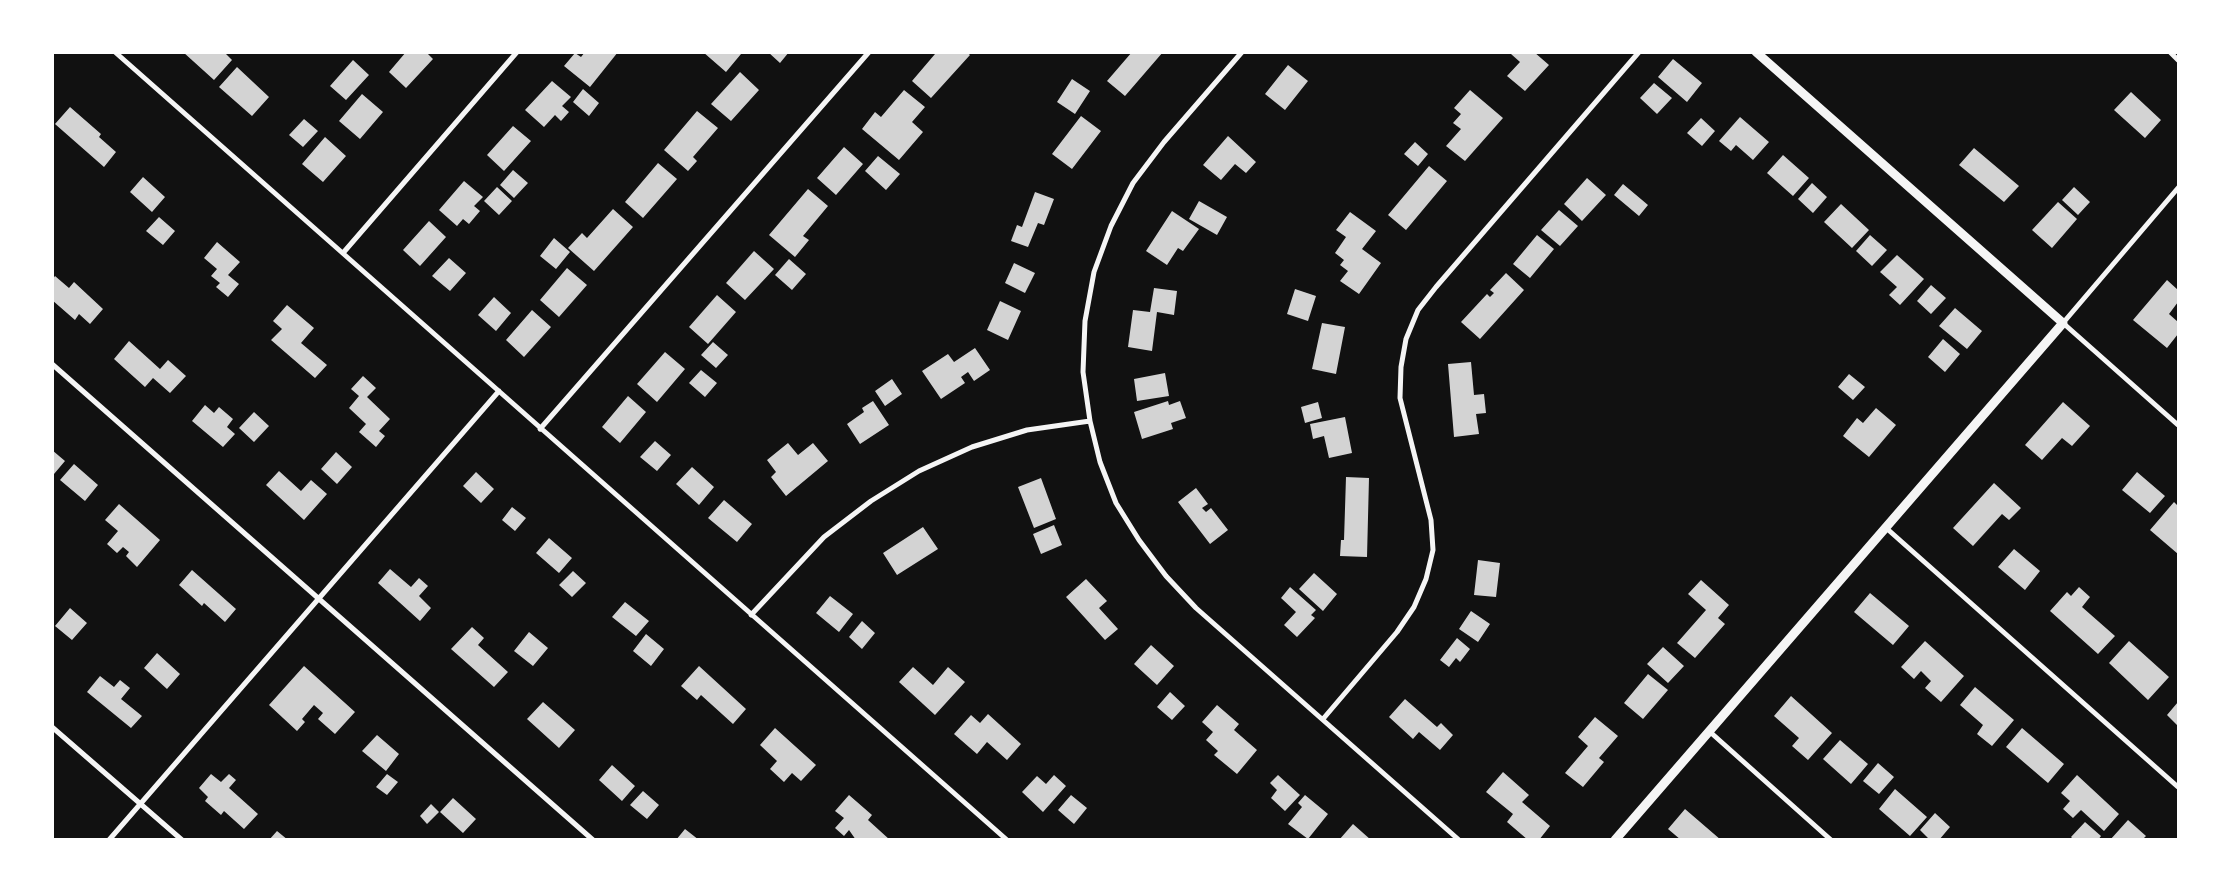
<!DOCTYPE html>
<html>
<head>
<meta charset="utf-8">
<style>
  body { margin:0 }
  #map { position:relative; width:2231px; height:892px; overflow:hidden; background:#111; font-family:Helvetica,sans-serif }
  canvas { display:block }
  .frame { position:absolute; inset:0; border:54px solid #fff; pointer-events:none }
</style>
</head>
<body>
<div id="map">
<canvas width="2231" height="892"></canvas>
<div class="frame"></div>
</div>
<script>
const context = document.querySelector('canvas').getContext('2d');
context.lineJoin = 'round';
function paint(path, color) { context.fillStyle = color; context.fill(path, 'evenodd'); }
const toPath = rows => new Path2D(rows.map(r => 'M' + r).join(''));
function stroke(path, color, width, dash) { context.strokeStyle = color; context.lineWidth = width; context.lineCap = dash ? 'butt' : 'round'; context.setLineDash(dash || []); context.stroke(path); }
paint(toPath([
  [183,52,224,52,232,60,214,80],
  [406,52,426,52,433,59,406,88,389,72],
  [585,52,618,52,590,87,564,66,575,53,581,57],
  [703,52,740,52,741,54,726,72],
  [768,52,789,52,780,63],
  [933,52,967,52,970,55,931,98,912,81,935,54],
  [1132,52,1163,52,1125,96,1107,81],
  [1513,52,1534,52,1549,65,1525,91,1507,76,1520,62,1511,54],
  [1673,59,1702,83,1687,102,1658,77],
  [353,60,369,75,346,100,330,86],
  [1288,65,1308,81,1285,110,1265,94],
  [237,67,269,97,252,116,219,87],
  [740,72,759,90,731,121,711,104],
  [1072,79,1090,91,1075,114,1057,102],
  [552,81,571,97,562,106,569,112,561,121,555,115,544,127,525,110],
  [1654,83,1672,98,1657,114,1640,98],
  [583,89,599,103,589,116,573,102],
  [904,90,925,107,912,122,923,132,899,160,862,129,875,112,881,117],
  [1470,90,1503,118,1465,161,1446,146,1461,129,1453,123,1461,114,1454,108],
  [2131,92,2161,120,2145,138,2114,110],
  [362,94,383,112,360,139,339,121],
  [70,107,101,134,99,137,116,152,104,167,55,124],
  [697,111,718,128,693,157,697,161,688,171,664,150],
  [1081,116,1101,131,1072,169,1052,154],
  [1740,117,1769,142,1753,160,1736,145,1731,151,1719,141],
  [1701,118,1715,131,1702,146,1687,133],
  [304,119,318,131,303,147,289,135],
  [513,126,531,141,504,171,487,155],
  [1228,136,1256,162,1246,173,1235,164,1221,180,1203,165],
  [325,137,346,156,323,182,302,164],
  [1415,142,1428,154,1418,166,1404,154],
  [844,147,863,164,836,195,817,178],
  [1974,148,2019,186,2004,202,1959,165],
  [1783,155,1809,178,1793,196,1767,173],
  [878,156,900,174,886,190,865,171],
  [658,163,677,179,643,218,625,202],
  [1429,166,1447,181,1406,230,1388,215],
  [513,170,528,183,514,198,500,185],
  [143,177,165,197,152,212,130,192],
  [1587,178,1606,195,1582,221,1564,204],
  [464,181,483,197,474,206,480,211,469,224,463,219,457,226,439,210],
  [1812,183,1827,197,1813,213,1798,199],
  [1623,184,1648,205,1639,216,1614,195],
  [497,187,512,201,499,215,484,201],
  [2074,187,2090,202,2078,215,2062,200],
  [808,189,828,206,803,236,809,240,795,257,769,235],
  [1035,192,1054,199,1044,225,1038,223,1028,247,1011,241,1017,225,1022,227],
  [1199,201,1227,217,1217,235,1189,219],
  [2058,202,2077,219,2052,248,2032,230],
  [1841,204,1869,230,1852,248,1824,222],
  [613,209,633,227,594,271,568,248,582,233,587,238],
  [1559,210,1578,226,1560,246,1541,230],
  [1172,211,1199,229,1183,251,1178,248,1167,265,1146,251],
  [1350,212,1376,231,1362,249,1381,263,1359,294,1340,281,1348,271,1340,265,1344,260,1335,253,1346,237,1336,230],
  [159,217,175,231,163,245,146,231],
  [429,221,446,237,420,266,403,250],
  [1537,235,1554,249,1530,278,1513,264],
  [1870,235,1887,250,1872,266,1856,251],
  [554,238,570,252,556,269,540,256],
  [217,242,240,262,228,275,239,284,228,297,216,287,220,283,211,276,217,269,204,258],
  [754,251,774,269,745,300,726,283],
  [1897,255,1924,279,1900,305,1889,295,1897,287,1880,272],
  [449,258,466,273,450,291,432,276],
  [789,259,806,274,792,290,775,275],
  [1014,263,1035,273,1025,293,1005,283],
  [567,268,587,285,559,317,540,300],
  [1506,273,1524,290,1480,339,1461,322,1487,294,1490,297,1494,293,1490,290],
  [55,276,69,288,74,282,103,309,90,324,79,314,75,320,52,300,52,280],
  [2167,280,2178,290,2178,302,2169,314,2178,322,2178,334,2167,348,2133,320],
  [1931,285,1946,298,1931,314,1917,301],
  [1154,288,1177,291,1174,315,1157,312,1152,351,1128,347,1133,310,1150,312],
  [1295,289,1316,296,1308,321,1287,314],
  [717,295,736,312,708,344,689,327],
  [494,297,511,313,496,331,478,315],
  [1000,301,1021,311,1008,340,987,330],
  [287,305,314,328,301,343,327,365,315,378,271,340,282,329,273,321],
  [1955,308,1982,331,1967,349,1939,326],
  [532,310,551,327,524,357,506,340],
  [1322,323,1345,327,1336,374,1312,369],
  [1943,339,1960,354,1945,372,1928,357],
  [129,341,160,369,168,360,186,376,170,393,153,378,145,387,114,359],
  [713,342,728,355,716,368,701,355],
  [975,348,990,370,974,381,968,372,961,377,965,383,941,399,922,371,948,354,954,362],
  [665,352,685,369,657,402,637,384],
  [1471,362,1474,395,1484,394,1486,413,1476,414,1479,434,1454,437,1448,364],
  [701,370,717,383,705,397,689,383],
  [1165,373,1169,396,1137,401,1134,379],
  [1849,374,1865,387,1853,400,1838,387],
  [363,376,376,388,367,397,390,419,379,431,385,436,376,447,359,432,366,424,349,408,359,396,351,389],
  [892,379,902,394,885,406,875,391],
  [628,396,646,412,620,443,602,427],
  [873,401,889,425,860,444,847,424,864,412,862,408],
  [1168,401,1169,405,1180,401,1186,418,1171,423,1173,429,1142,439,1134,412],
  [1318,402,1322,418,1305,423,1301,407],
  [2063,402,2090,426,2072,446,2062,438,2042,460,2025,445],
  [205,405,214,413,219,407,233,419,227,427,235,434,223,447,192,421],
  [1876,408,1896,425,1869,457,1843,436,1857,418,1863,423],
  [254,412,269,426,254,442,239,428],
  [1345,417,1352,453,1329,458,1324,436,1313,439,1310,424],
  [655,441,671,455,657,471,640,457],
  [788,443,798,455,813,443,828,461,786,496,771,477,776,472,767,460],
  [52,450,65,461,54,474,52,472],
  [336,452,352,467,337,484,321,469],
  [74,464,98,485,85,501,60,480],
  [692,467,714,487,699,505,676,484],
  [279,471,301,491,311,480,327,494,304,520,266,485],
  [476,472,494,489,481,503,463,486],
  [2137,472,2165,496,2150,513,2122,490],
  [1346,477,1369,478,1367,557,1340,556,1341,540,1344,540],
  [1041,478,1056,519,1034,528,1018,487],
  [1994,483,2021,508,2009,520,2002,514,1973,546,1953,528],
  [1196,488,1208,504,1202,508,1206,512,1211,508,1228,530,1210,544,1178,502],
  [724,500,752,524,737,542,708,518],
  [2174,502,2178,506,2178,554,2150,530],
  [119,504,160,540,137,567,126,556,129,552,123,547,117,553,107,544,118,531,105,520],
  [512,507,526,518,515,531,502,520],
  [1054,525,1062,545,1041,554,1033,534],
  [923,527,938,549,897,575,883,553],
  [549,538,572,558,559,573,536,553],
  [2014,549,2040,571,2025,590,1998,567],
  [1478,560,1500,563,1496,597,1474,595],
  [390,569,411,587,419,578,428,586,419,596,431,608,420,621,378,583],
  [192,570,236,609,225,622,204,603,202,606,179,585],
  [573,571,586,583,572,597,559,585],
  [1314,573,1337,594,1323,611,1299,589],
  [1086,579,1107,601,1099,608,1118,629,1105,640,1066,597],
  [1701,580,1729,605,1718,618,1725,624,1695,658,1677,643,1706,610,1688,594],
  [1290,587,1316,610,1311,615,1315,618,1297,637,1284,625,1296,612,1281,598],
  [2079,587,2090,597,2082,607,2115,636,2098,654,2050,611,2067,592,2071,596],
  [1870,593,1909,626,1893,645,1854,612],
  [830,596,853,614,839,632,816,613],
  [625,602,649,621,636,636,612,617],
  [70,608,87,623,72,640,55,626],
  [1471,611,1490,624,1478,642,1459,629],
  [862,621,875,633,862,649,849,637],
  [472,627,484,638,478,645,508,672,494,687,451,649],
  [529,632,548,648,533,666,514,651],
  [646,634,664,649,651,666,633,651],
  [1457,638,1470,649,1460,662,1456,658,1449,667,1440,660],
  [1925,641,1964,676,1941,702,1925,688,1931,681,1921,671,1914,679,1901,667],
  [2129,641,2169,677,2148,700,2109,663],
  [1151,645,1174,666,1157,685,1134,664],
  [1663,647,1684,666,1668,683,1647,664],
  [157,653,180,674,167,689,144,668],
  [304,666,355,712,335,734,318,719,323,713,314,705,302,719,305,722,297,731,269,705],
  [699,666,746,709,733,724,701,695,697,700,681,686],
  [913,667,933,685,948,667,965,682,935,715,899,682],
  [1648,674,1668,690,1643,719,1624,703],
  [100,676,114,687,120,680,130,688,121,699,142,716,131,728,87,692],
  [1975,687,2014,720,1992,746,1977,734,1983,725,1960,705],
  [1170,692,1185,706,1172,720,1157,707],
  [1791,696,1832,733,1808,760,1792,746,1799,738,1774,716],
  [1405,699,1437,727,1441,723,1453,735,1440,750,1419,732,1413,739,1389,717],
  [543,702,575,730,559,748,527,719],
  [2178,702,2178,726,2167,715],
  [1217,705,1239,724,1234,730,1257,750,1237,774,1214,755,1218,751,1206,740,1213,732,1202,722],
  [988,714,1021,744,1007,760,987,742,977,754,954,734,971,715,980,723],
  [1595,717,1618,736,1599,758,1604,762,1583,787,1565,773,1588,746,1578,737],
  [775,728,816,765,801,781,792,773,784,782,770,769,777,761,760,745],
  [2022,728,2064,764,2048,783,2006,747],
  [377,735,399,754,386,771,362,751],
  [1840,740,1868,764,1851,784,1823,759],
  [1878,763,1894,777,1879,794,1863,781],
  [612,765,635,786,622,801,599,780],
  [1503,772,1529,795,1522,802,1550,826,1539,840,1528,840,1507,822,1513,814,1486,792],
  [211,774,221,782,229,774,236,780,229,788,258,814,244,829,224,811,221,815,205,801,208,797,199,788],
  [387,774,398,782,387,795,376,787],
  [1054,775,1066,786,1043,812,1022,792,1037,776,1046,784],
  [1278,775,1300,795,1285,811,1271,798,1277,790,1270,783],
  [2077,775,2119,814,2104,831,2081,810,2073,818,2063,809,2070,801,2061,793],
  [1895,789,1927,817,1910,836,1879,809],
  [643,791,659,805,647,819,630,805],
  [849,795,872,815,868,820,890,840,856,840,849,830,844,836,835,828,844,818,835,811],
  [1071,795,1087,808,1074,824,1058,810],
  [1305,795,1328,814,1308,839,1288,824,1302,807,1298,803],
  [453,798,476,819,463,833,440,812],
  [431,804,439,812,427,824,420,816],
  [1685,809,1721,840,1681,840,1668,829],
  [1935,813,1950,827,1939,840,1930,840,1920,830],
  [2128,820,2146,836,2142,840,2110,840],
  [2085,822,2101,836,2098,840,2074,840,2071,837],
  [1353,824,1371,840,1339,840],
  [685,829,699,840,676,840],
  [277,831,288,840,269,840]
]), '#d3d3d3');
stroke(toPath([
  [115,52,1007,840],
  [1242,52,1164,142,1133,183,1111,226,1094,272,1085,321,1083,372,1090,421,1100,462,1116,503,1139,540,1166,576,1196,608,1459,840],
  [2170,52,2178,60],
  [2178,188,2063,323,2178,425],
  [343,253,517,52],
  [52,364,593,840],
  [540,429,869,52],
  [1885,527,2178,787],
  [751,615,824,537,871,501,919,471,972,447,1027,430,1090,421],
  [1323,719,1397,632,1414,607,1426,579,1433,550,1431,520,1400,398,1401,367,1406,339,1418,310,1436,287,1639,52],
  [52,727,182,840],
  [1709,731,1831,840],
  [109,840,499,391]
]), '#f5f5f5', 5);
stroke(toPath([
  [1615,840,2063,323,1756,52]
]), '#f5f5f5', 9);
</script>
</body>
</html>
